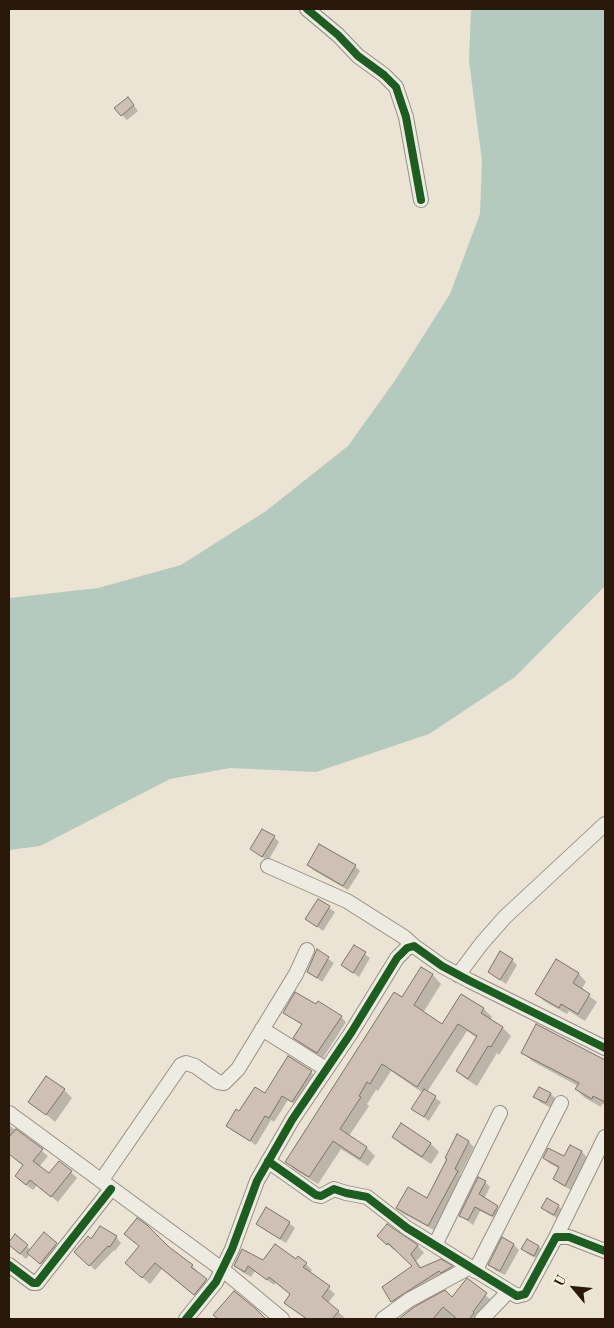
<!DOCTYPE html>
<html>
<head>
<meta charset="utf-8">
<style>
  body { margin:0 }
  #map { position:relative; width:614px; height:1328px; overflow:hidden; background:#ebe3d4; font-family:"Old Standard TT",serif }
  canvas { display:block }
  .frame { position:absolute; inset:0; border:10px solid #28190a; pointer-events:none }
  .north { position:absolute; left:549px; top:1263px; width:50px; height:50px; -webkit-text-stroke:4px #f8efdd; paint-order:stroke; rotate:298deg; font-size:14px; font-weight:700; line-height:20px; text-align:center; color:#28190a }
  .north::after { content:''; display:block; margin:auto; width:18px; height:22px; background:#28190a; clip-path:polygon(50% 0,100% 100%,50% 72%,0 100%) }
</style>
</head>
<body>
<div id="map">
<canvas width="614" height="1328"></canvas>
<div class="frame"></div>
<div class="north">U</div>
</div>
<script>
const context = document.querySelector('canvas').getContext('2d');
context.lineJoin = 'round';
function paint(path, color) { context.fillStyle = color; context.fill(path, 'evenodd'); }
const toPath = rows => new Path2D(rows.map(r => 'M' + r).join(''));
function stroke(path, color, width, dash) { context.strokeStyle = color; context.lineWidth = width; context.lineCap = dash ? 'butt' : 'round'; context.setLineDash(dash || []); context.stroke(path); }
paint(toPath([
  [471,9,605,9,605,586,515,677,429,734,316,772,230,768,170,779,40,846,9,850,9,598,98,588,181,565,266,511,348,446,396,379,450,294,480,214,482,161,469,61]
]), '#b4cabf');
paint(toPath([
  [133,104,138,111,127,120,122,115],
  [274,837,279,842,268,861,251,849],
  [308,865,355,866,360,871,348,890,313,870],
  [318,900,335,912,323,931,307,919],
  [354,946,370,958,359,977,342,965],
  [317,951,334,963,322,982,308,971],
  [512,960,517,965,506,984,489,972],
  [556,961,579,974,586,982,581,990,597,1002,585,1021,569,1011,567,1014,544,1001,537,994],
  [421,969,433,975,441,984,423,1013,443,1026,462,995,484,1009,492,1017,490,1020,503,1028,511,1036,499,1055,497,1053,477,1086,466,1079,458,1071,477,1038,467,1031,427,1092,441,1102,429,1121,413,1109,423,1093,391,1071,378,1091,376,1090,367,1104,369,1106,349,1136,367,1148,375,1156,368,1166,341,1149,318,1184,295,1170,286,1162,403,999],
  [316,1006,341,1017,346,1022,323,1058,300,1043,295,1038,303,1026,284,1012],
  [523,1053,594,1055,605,1061,605,1105,602,1104,601,1107,585,1098,576,1089,578,1086,532,1061],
  [311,1072,316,1077,298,1106,288,1100,274,1122,271,1120,256,1145,233,1131,228,1126,240,1113,265,1095],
  [539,1088,551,1094,556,1099,551,1108,540,1102,535,1096],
  [64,1090,72,1098,55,1122,30,1101],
  [9,1125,48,1156,39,1167,49,1175,71,1172,77,1178,58,1202,37,1185,33,1190,22,1182,24,1166,9,1154],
  [394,1137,431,1144,439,1152,431,1164,402,1145],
  [469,1142,474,1147,460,1175,462,1177,434,1230,402,1213,397,1208,427,1200],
  [570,1146,582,1152,587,1157,571,1190,560,1184,555,1179,560,1169,549,1163,544,1158,564,1158],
  [485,1182,490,1187,484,1199,502,1212,498,1220,480,1211,473,1225,461,1216],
  [558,1206,564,1211,559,1219,548,1213,543,1208],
  [266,1209,289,1223,295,1228,286,1243,263,1229,257,1224],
  [387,1225,418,1246,424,1253,416,1261,422,1269,441,1261,458,1273,399,1308,383,1287,414,1267,395,1249,394,1250,385,1242],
  [45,1234,64,1252,49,1271,30,1254,26,1259,9,1244,15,1236,31,1250],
  [116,1237,121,1243,115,1251,114,1250,95,1270,76,1252,92,1241],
  [503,1239,514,1245,519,1250,505,1275,495,1270,490,1265],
  [140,1247,168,1248,192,1266,198,1272,198,1274,213,1287,201,1301,162,1269,150,1284,133,1269],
  [539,1247,544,1252,539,1260,528,1254,523,1249],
  [296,1261,306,1264,312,1270,310,1273,335,1294,328,1303,345,1318,344,1319,306,1319,286,1303,291,1295,276,1283,274,1285,255,1271,251,1277,242,1272,235,1265],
  [468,1280,492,1301,479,1319,401,1319,414,1308,452,1299]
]), '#0003');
const building = toPath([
  [128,97,134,105,121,116,114,108,128,97],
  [262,829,275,836,262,857,250,849,262,829],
  [319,844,356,865,343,886,307,865,319,844],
  [318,899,330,906,317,927,305,919,318,899],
  [354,945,366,952,353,973,341,965,354,945],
  [317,949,329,957,317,978,307,972,317,949],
  [500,951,513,959,500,980,488,972,500,951],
  [556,959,579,973,573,983,590,994,578,1014,561,1004,559,1008,535,994,556,959],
  [421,967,433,974,414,1005,442,1024,461,994,484,1008,481,1013,503,1027,491,1047,488,1046,468,1079,456,1071,477,1036,458,1024,417,1087,382,1064,370,1084,367,1082,359,1096,361,1097,340,1129,367,1147,360,1159,333,1141,309,1177,285,1162,394,992,402,997,421,967],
  [295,992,316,1004,318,1001,342,1016,317,1053,293,1038,302,1024,283,1013,295,992],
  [536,1024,605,1060,605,1102,593,1096,592,1099,575,1089,579,1083,521,1053,536,1024],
  [288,1056,312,1071,292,1102,282,1096,269,1118,265,1116,250,1141,226,1126,236,1109,239,1111,255,1087,265,1093,288,1056],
  [46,1076,65,1089,46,1115,28,1102,46,1076],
  [539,1087,551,1093,546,1103,533,1097,539,1087],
  [424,1089,436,1096,424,1117,411,1109,424,1089],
  [401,1123,431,1143,422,1157,392,1137,401,1123],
  [16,1129,43,1149,33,1161,49,1173,59,1161,72,1171,51,1197,30,1180,26,1185,15,1176,23,1165,9,1154,9,1137,16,1129],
  [457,1134,469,1141,455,1169,458,1171,428,1226,396,1208,408,1187,427,1198,447,1159,445,1158,457,1134],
  [570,1145,582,1151,565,1186,553,1179,559,1167,543,1158,548,1148,564,1156,570,1145],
  [478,1177,486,1181,479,1194,498,1206,492,1216,475,1207,468,1220,459,1216,478,1177],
  [547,1198,559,1205,554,1215,541,1208,547,1198],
  [266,1207,290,1222,280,1239,256,1224,266,1207],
  [137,1218,147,1225,169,1247,193,1265,191,1267,207,1279,194,1295,155,1263,142,1278,125,1263,139,1246,124,1234,137,1218],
  [387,1224,418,1245,411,1254,420,1268,441,1259,453,1266,441,1273,439,1271,391,1302,382,1287,412,1266,388,1243,387,1245,377,1236,387,1224],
  [100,1226,117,1236,110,1247,108,1246,89,1266,74,1252,88,1236,91,1239,100,1226],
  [44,1232,57,1243,40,1264,27,1253,44,1232],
  [15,1234,28,1245,20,1254,9,1245,9,1242,15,1234],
  [502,1237,514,1244,500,1271,488,1265,502,1237],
  [527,1239,539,1246,534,1256,521,1249,527,1239],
  [275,1244,296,1259,298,1256,307,1263,303,1267,330,1286,322,1297,339,1311,332,1319,307,1319,284,1303,290,1294,269,1277,267,1280,248,1266,245,1272,234,1266,242,1249,263,1260,275,1244],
  [467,1278,487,1293,473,1312,474,1313,469,1319,457,1319,443,1307,433,1319,399,1319,414,1307,445,1290,452,1297,467,1278],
  [234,1291,256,1309,266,1319,218,1319,213,1315,234,1291]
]);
paint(building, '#cfc0b5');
stroke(building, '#7a746a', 1);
const minor = toPath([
  [307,9,338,35,358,56,384,75,396,87,406,117,421,200],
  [268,866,347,901,404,937,414,946],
  [458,975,482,943,505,917,605,824],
  [262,1029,326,1069],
  [9,1113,223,1270,282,1319],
  [268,1161,316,1195,321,1196,334,1189,346,1193,367,1197,407,1228,517,1296,525,1294,556,1237,569,1237,605,1251],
  [101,1181,181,1065,186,1063,195,1066,218,1082,224,1083,238,1069,296,974,307,950],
  [556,1237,605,1137],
  [435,1245,500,1113],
  [9,1265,33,1283,37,1283,111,1189],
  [475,1271,561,1103],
  [186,1319,216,1282,232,1249,257,1181,292,1120,351,1033,397,958,407,948,414,946,442,966,470,981,605,1048],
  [383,1319,409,1300,470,1267],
  [482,1319,509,1291]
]);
stroke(minor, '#968f85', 16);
stroke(minor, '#eeebe3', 14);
stroke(toPath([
  [307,9,338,35,358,56,384,75,396,87,406,117,421,200],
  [268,1161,316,1195,321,1196,334,1189,346,1193,367,1197,407,1228,517,1296,525,1294,556,1237,569,1237,605,1251],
  [9,1265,33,1283,37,1283,111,1189],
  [186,1319,216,1282,232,1249,257,1181,292,1120,351,1033,397,958,407,948,414,946,442,966,470,981,605,1048]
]), '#1b5e20', 8);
</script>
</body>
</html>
